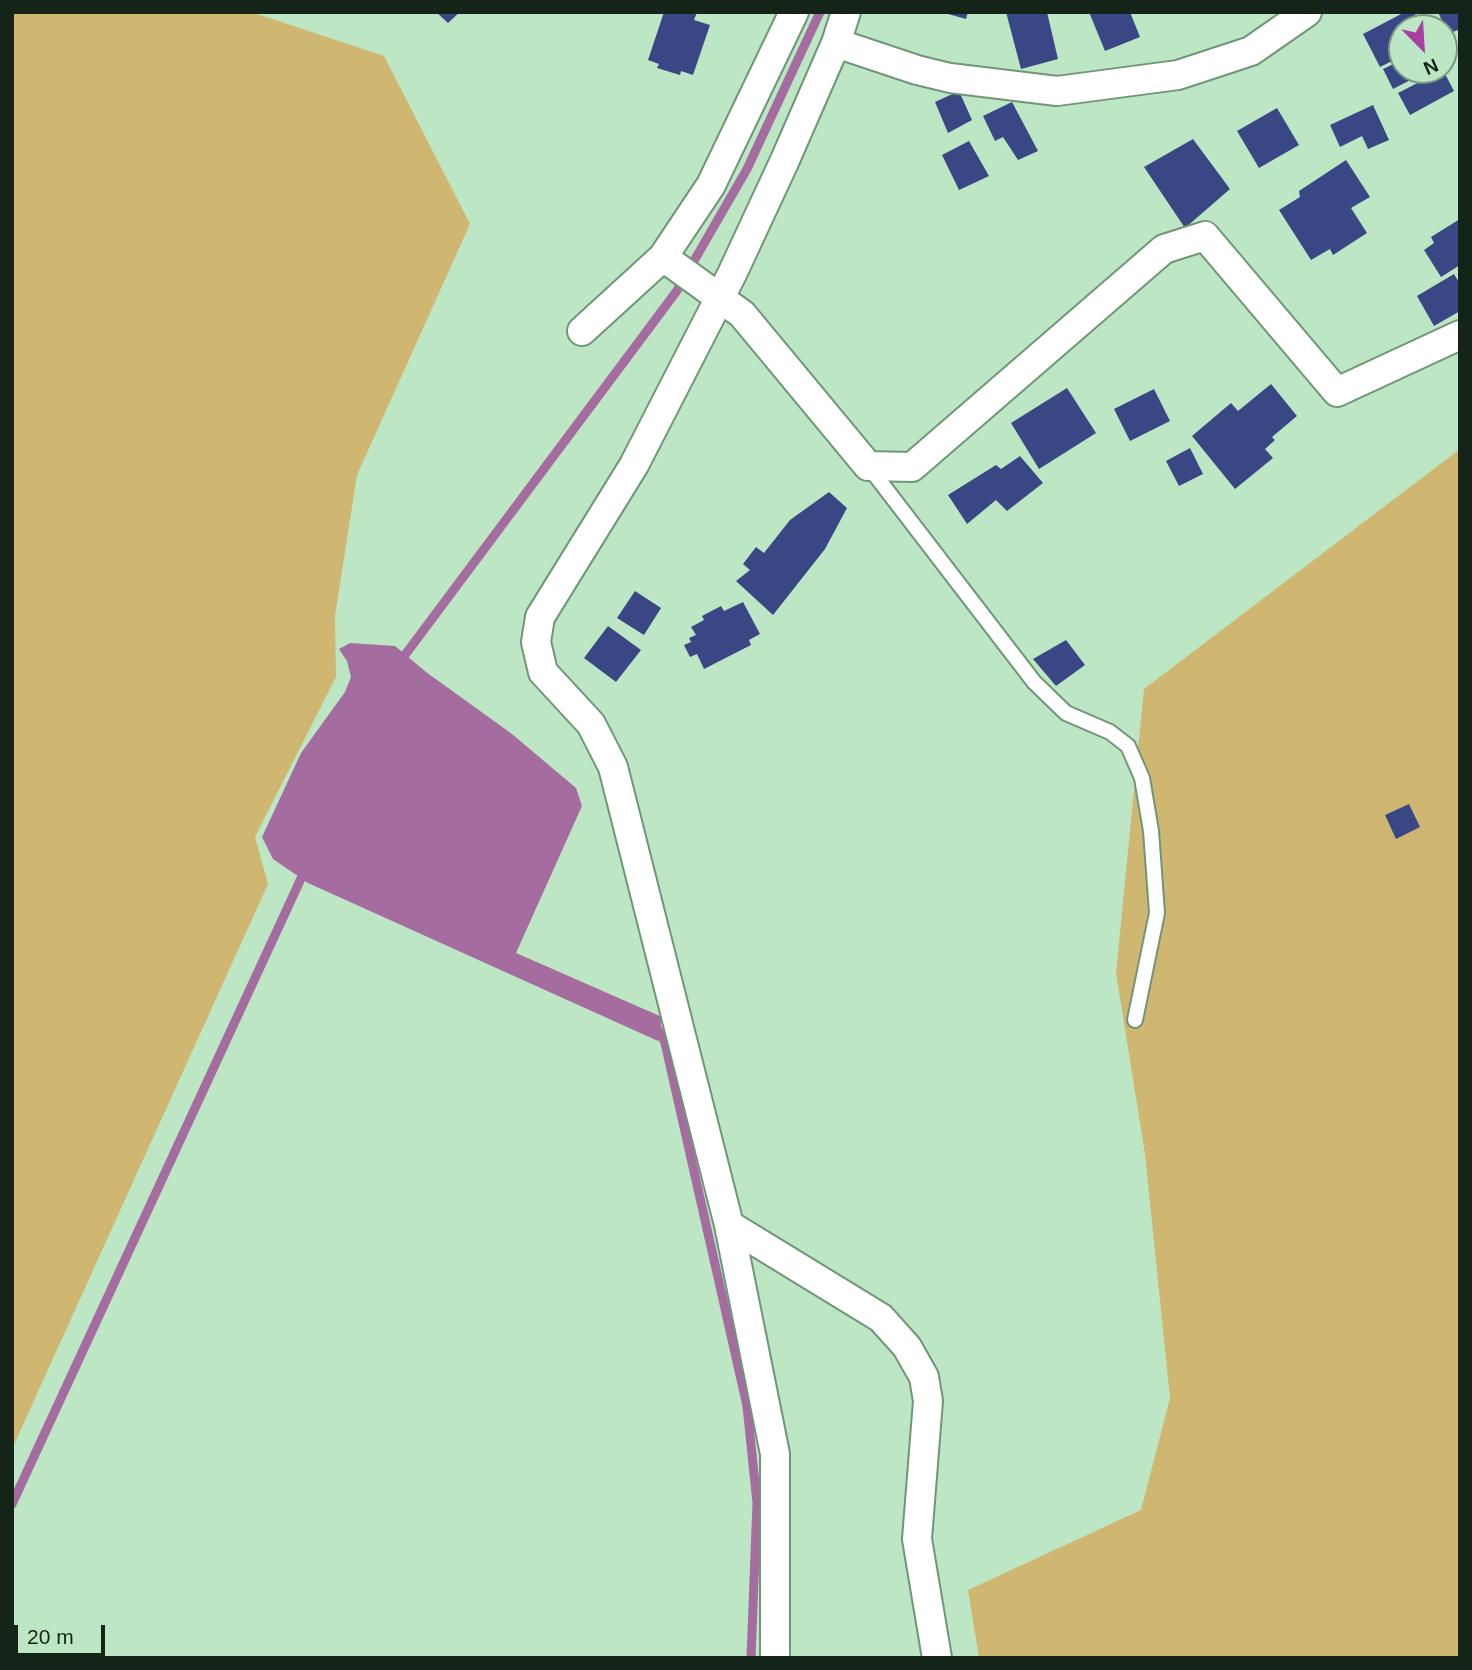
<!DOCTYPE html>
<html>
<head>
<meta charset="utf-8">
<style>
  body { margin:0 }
  #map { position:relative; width:1472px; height:1670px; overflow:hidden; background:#bde6c5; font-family:Helvetica,sans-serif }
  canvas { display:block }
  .frame { position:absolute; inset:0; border:14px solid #142418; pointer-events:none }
  .north { position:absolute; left:1388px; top:14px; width:70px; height:70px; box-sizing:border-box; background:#bde6c5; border:2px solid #799880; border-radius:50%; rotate:156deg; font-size:19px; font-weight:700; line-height:28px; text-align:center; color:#142418 }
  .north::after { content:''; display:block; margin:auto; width:24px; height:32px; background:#a83fa1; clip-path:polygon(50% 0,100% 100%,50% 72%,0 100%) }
  .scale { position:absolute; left:14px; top:1625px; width:91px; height:32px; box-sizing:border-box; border:4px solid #142418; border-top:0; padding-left:9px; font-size:21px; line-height:24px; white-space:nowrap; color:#142418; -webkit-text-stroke:5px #bde6c5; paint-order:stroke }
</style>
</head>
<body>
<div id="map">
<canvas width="1472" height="1670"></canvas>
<div class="frame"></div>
<div class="north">N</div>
<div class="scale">20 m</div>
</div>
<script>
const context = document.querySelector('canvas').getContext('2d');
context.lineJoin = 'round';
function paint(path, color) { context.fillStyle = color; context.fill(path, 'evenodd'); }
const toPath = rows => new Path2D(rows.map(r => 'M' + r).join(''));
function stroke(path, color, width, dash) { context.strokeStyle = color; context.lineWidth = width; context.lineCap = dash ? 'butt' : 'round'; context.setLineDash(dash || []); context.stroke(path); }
paint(toPath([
  [12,12,251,12,384,56,470,224,357,475,335,616,336,677,255,837,268,884,12,1449],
  [1460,449,1460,1658,979,1658,968,1590,1141,1510,1170,1398,1145,1154,1116,973,1144,689]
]), '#cfb772');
paint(toPath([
  [350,643,395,646,426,672,512,734,576,788,582,806,516,953,662,1017,658,1041,308,883,273,859,262,837,301,753,345,692,351,677,347,661,339,649]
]), '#a56c9f');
stroke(toPath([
  [399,663,676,292,747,169,820,12],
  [655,1024,665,1043,747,1406,757,1503,751,1658],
  [12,1504,305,870]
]), '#a56c9f', 9);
paint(toPath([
  [436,12,460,12,448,23],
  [664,12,697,12,694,20,710,25,693,75,681,71,680,75,657,68,659,64,648,60],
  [941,12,968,12,966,19],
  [1006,12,1047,12,1058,59,1021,69],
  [1089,12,1130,12,1140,37,1105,51],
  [1405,12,1414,12,1422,28,1402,28,1402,56,1380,67,1363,34],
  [1438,12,1460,12,1458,30,1448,34],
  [1402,60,1402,70,1430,70,1393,89,1383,69],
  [1443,70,1454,91,1410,115,1398,93],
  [959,91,972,120,948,133,935,102],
  [1012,102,1038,151,1018,160,1003,137,995,141,983,116],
  [1373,105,1389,140,1368,149,1362,136,1340,147,1330,125],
  [1277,108,1299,145,1259,168,1237,131],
  [1193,139,1230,189,1185,228,1144,167],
  [969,141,989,176,959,190,942,155],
  [1346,160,1370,197,1351,208,1367,233,1333,255,1330,249,1311,260,1279,210,1300,197,1299,191],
  [1460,219,1460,265,1441,277,1424,250,1434,243,1431,237],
  [1454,274,1460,284,1460,311,1434,326,1417,296],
  [1271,384,1297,416,1272,437,1275,440,1265,449,1273,458,1235,489,1192,436,1231,403,1238,411],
  [1067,388,1096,433,1039,469,1011,423],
  [1154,389,1170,421,1130,441,1114,409],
  [1190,448,1203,474,1179,486,1166,461],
  [1020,456,1043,483,1007,511,996,500,967,524,948,495,996,465,1001,469],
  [829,492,847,508,825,549,773,615,736,581,750,570,743,564,756,547,764,553,790,520],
  [635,591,661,608,644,635,617,618],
  [743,602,760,634,749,640,751,645,704,669,697,654,690,657,684,645,691,642,689,638,696,635,691,627,704,620,702,616,721,606,724,611],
  [608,626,641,650,616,682,584,658],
  [1066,640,1085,665,1056,686,1033,659],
  [1409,804,1420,827,1396,839,1385,815]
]), '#394884');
const service = toPath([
  [869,467,1034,682,1066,713,1110,732,1128,746,1142,778,1151,831,1157,913,1135,1020]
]);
const minor = toPath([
  [836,43,917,70,950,78,1057,91,1178,75,1251,51,1307,12],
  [663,257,742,314,868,466,912,467,1164,249,1205,236,1337,392,1460,335],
  [582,331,663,257,711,185,794,12],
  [729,1225,881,1318,907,1347,924,1377,928,1401,917,1539,937,1658],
  [775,1658,775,1454,729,1225,613,767,591,724,543,672,536,642,540,617,634,465,732,274,785,160,836,43,846,12]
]);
stroke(service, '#709677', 18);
stroke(minor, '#709677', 32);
stroke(service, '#fff', 14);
stroke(minor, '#fff', 28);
</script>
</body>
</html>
